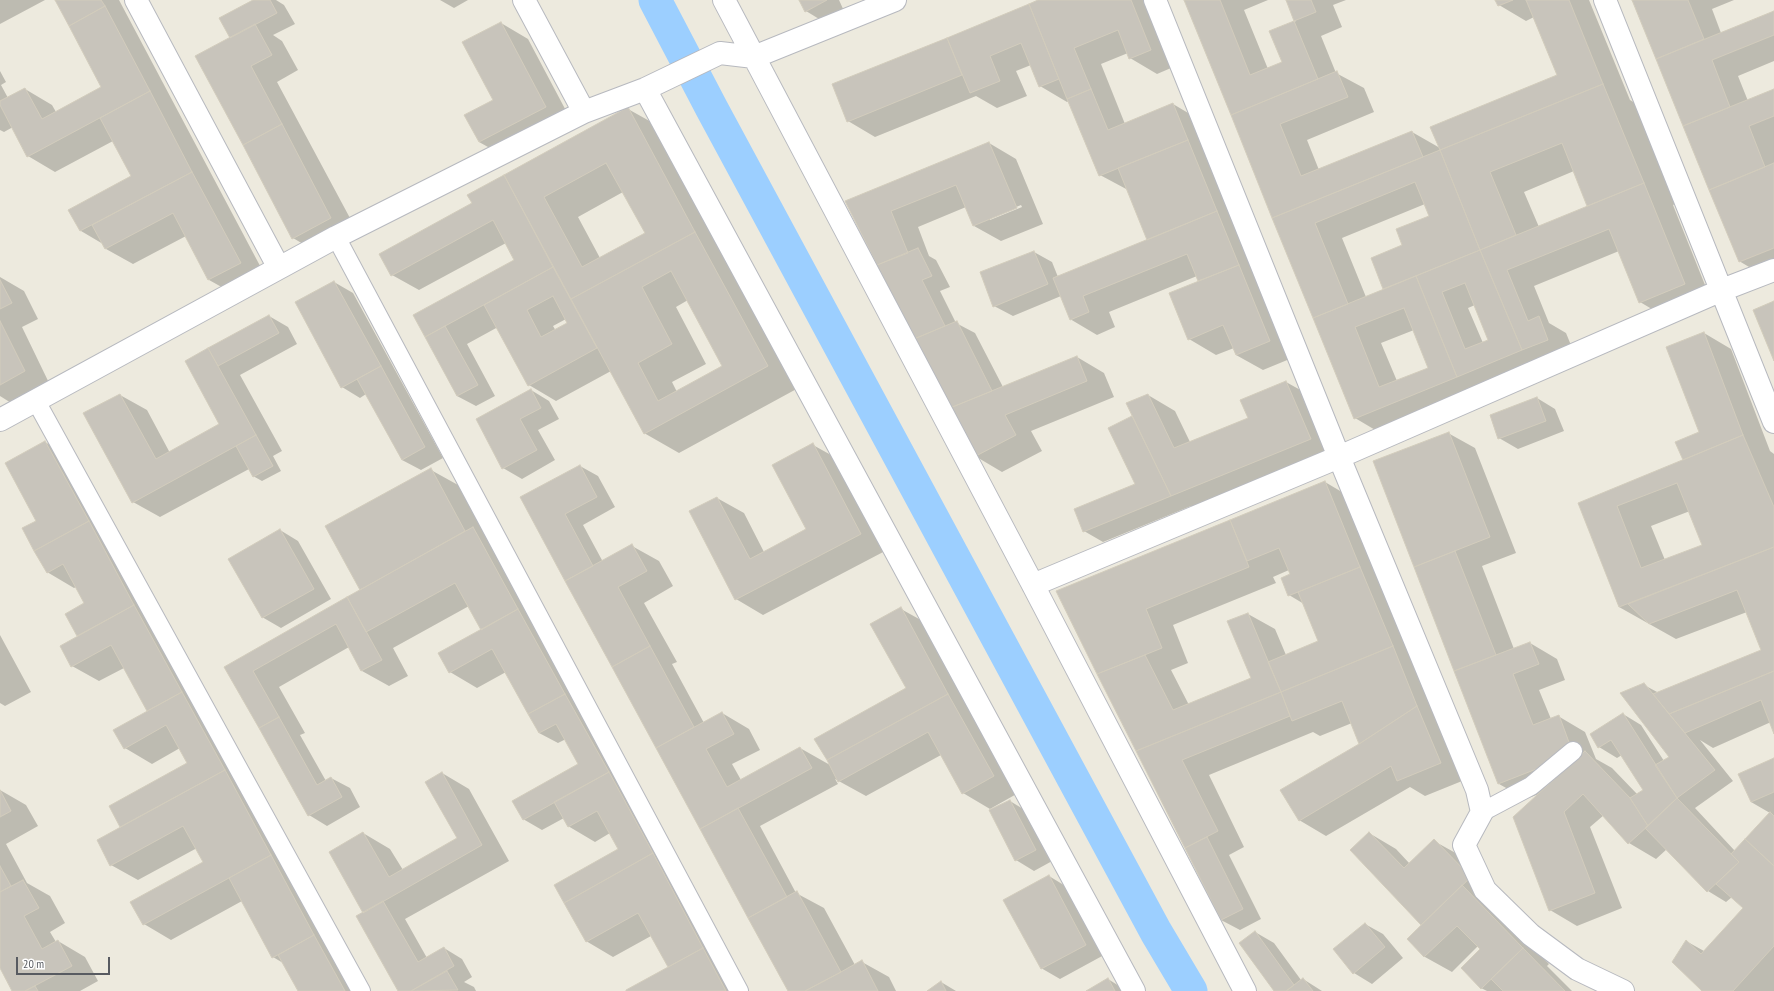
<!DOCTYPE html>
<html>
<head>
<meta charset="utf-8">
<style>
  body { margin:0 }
  #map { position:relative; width:1774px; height:991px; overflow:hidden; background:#edeade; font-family:"PT Sans Narrow",sans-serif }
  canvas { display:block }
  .scale { position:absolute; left:16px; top:957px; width:94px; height:18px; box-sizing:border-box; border:2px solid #585b61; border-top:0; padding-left:5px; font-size:12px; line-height:14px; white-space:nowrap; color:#585b61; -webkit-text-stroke:3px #fff; paint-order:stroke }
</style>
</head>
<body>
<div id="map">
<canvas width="1774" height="991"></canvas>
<div class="scale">20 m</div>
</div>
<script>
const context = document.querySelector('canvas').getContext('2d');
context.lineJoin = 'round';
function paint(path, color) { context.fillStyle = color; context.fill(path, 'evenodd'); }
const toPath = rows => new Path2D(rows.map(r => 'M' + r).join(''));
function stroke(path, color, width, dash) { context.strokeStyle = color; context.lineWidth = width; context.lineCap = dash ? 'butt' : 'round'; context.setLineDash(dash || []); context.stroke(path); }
paint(toPath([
  [0,0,45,0,0,24],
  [56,0,119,0,267,279,236,295,209,280,186,236,133,264,106,249,103,244,81,231,70,210,133,177,113,141,55,172,28,156,13,127,4,132,0,130,0,71,6,82,1,85,8,98,25,89,52,105,56,112,103,87],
  [255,0,276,0,284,5,295,24,273,35,282,41,298,70,277,82,358,233,320,254,293,238,231,38],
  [440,0,468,0,454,8],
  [800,0,839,0,844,11,824,22,806,11],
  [1041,0,1151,0,1178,65,1157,74,1130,58,1128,53,1101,64,1125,124,1173,104,1200,120,1297,356,1263,370,1236,355,1234,348,1216,355,1189,339,1200,282,1197,276,1109,312,1115,327,1097,335,1070,319,1061,296,1013,316,994,306,1034,252,1052,262,1058,277,1149,240,1128,190,1100,175,1069,101,1067,102,1040,86,1031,65,1016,71,1027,96,997,108,976,96,875,137,848,121,833,85],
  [1185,0,1268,0,1244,10,1268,69,1283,62,1271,32,1296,21,1287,0,1346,0,1333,5,1342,27,1321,36,1336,73,1364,88,1374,112,1307,140,1319,170,1412,132,1440,148,1558,76,1534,17,1526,21,1499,5,1496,0,1589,0,1630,100,1638,105,1677,203,1673,205,1711,300,1667,318,1640,302,1619,251,1534,286,1549,323,1566,333,1575,355,1382,434,1355,418],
  [1574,171,1589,206,1539,227,1524,192],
  [1425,204,1430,216,1404,245,1372,258,1385,289,1366,297,1342,238],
  [1475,305,1490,340,1483,343,1468,308],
  [1414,330,1429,368,1397,381,1381,343],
  [1633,0,1734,0,1712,9,1721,33,1774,12,1774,61,1738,76,1748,101,1774,90,1774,274,1766,277,1739,261],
  [501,23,528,39,572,122,506,157,479,142,494,101],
  [628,109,662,128,802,386,679,453,644,433,611,371,556,401,529,385,498,327,467,344,495,396,476,406,457,396,415,316,516,261,506,243,419,290,392,275,504,176],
  [623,192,646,234,600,258,578,217],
  [688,300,723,366,677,392,672,382,706,364,676,307],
  [566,319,569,323,556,331,553,326],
  [989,143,1016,159,1043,224,1001,241,974,226,966,207,918,227,929,256,936,260,950,287,940,291,956,323,975,333,1003,387,1077,357,1104,373,1114,397,1031,431,1042,451,1002,472,975,456,846,202],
  [1021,205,1022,207,990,220,990,218],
  [0,277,24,291,38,319,22,327,51,387,16,406,0,396],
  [334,282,353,293,443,458,421,470,402,460,366,394,360,398,342,387],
  [269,316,288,327,297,344,240,375,282,451,273,456,281,471,262,481,253,476,249,469,160,517,133,502,120,395,147,410,170,453,221,424,186,362],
  [1704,333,1731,349,1770,451,1774,454,1774,732,1771,722,1713,748,1700,740,1733,781,1695,808,1735,851,1770,813,1751,802,1774,759,1774,991,1703,991,1686,941,1704,951,1744,908,1732,897,1726,902,1708,891,1667,849,1656,859,1629,843,1604,815,1590,827,1622,908,1577,926,1550,910,1539,794,1526,799,1499,784,1374,462,1448,433,1475,448,1516,553,1482,566,1514,649,1530,643,1557,659,1565,680,1539,690,1551,719,1558,716,1585,732,1596,759,1612,768,1638,795,1645,790,1622,755,1617,758,1599,747,1623,714,1641,725,1664,761,1670,757,1644,685,1659,693,1762,651,1747,612,1676,639,1619,607,1579,504,1684,460,1700,433],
  [1690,511,1703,545,1665,560,1651,526],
  [1286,382,1313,397,1337,455,1199,511,1191,506,1103,542,1084,531,1137,485,1109,429,1134,417,1148,395,1175,411,1190,442,1249,418,1242,400],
  [531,390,549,401,559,419,538,430,555,460,522,479,503,468,477,420],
  [1537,398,1555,409,1564,431,1518,449,1499,438],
  [45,442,72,458,357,991,299,991,283,963,273,957,242,901,171,940,144,924,204,862,197,848,138,880,111,865,122,827,110,806,189,763,180,748,152,764,125,748,148,712,124,668,99,681,72,666,79,637,67,614,85,604,76,587,74,588,47,572,37,521],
  [813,445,840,460,887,550,763,615,736,599,717,498,744,513,764,552,808,530],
  [580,466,598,476,615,507,583,525,603,562,632,546,659,561,673,586,644,603,677,662,672,664,704,723,722,713,749,729,760,750,732,764,741,780,800,748,830,765,907,689,901,609,928,624,1020,792,990,809,963,793,941,755,866,796,835,779,838,784,760,826,796,893,824,908,855,965,862,962,889,977,896,991,789,991,521,498],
  [431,470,458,485,745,991,627,991,669,968,651,936,613,957,586,941,619,849,610,833,595,842,568,826,564,818,542,830,523,819,580,765,566,739,558,743,539,733,506,672,477,688,450,672,483,630,469,606,393,648,408,676,389,686,362,671,349,647,279,687,305,733,300,735,326,781,331,778,350,788,360,807,327,826,309,815,226,667,361,590],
  [1325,482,1352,498,1467,779,1425,796,1410,787,1326,836,1299,820,1360,744,1352,723,1320,736,1313,732,1209,775,1244,847,1229,855,1261,919,1240,930,1221,920,1057,591],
  [1289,570,1291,575,1289,595,1304,604,1319,642,1286,655,1275,629,1248,614,1252,679,1189,705,1171,670,1188,663,1173,625,1276,583,1273,577],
  [280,530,298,541,331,599,281,628,262,617],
  [0,635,31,692,5,706,0,703],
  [442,773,469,789,509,861,405,919,427,958,444,948,462,959,472,977,464,982,474,987,476,991,400,991,364,913,363,833,390,849,403,870,458,839],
  [0,790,26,805,38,826,6,844,27,883,50,896,65,923,50,932,56,942,58,941,85,957,98,981,80,991,13,991,0,966],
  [1010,801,1028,812,1054,860,1034,871,1016,860],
  [1369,833,1396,849,1410,864,1434,841,1461,856,1489,901,1549,964,1547,966,1572,991,1487,991,1481,988,1482,949,1478,946,1452,972,1425,957,1408,939,1423,925,1352,851],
  [1049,876,1067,887,1104,955,1060,979,1041,968],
  [1365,924,1383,934,1403,958,1372,984,1354,973],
  [1255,932,1274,943,1301,980,1303,979,1322,991,1276,991],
  [1108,979,1127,991,1088,991],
  [941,982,956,991,928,991]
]), '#0003');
stroke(toPath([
  [655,0,712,109,1156,932,1191,991]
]), '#9ccfff', 33);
const building = toPath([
  [55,0,101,0,105,6,69,26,55,0],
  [253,0,270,0,277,13,230,38,219,18,253,0],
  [799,0,827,0,805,12,799,0],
  [1038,0,1131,0,1151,50,1129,59,1118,30,1074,48,1091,89,1067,99,1029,4,1038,0],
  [1184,0,1220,0,1250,75,1282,62,1269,31,1294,21,1318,79,1231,115,1184,0],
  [1286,0,1311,0,1316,12,1294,21,1286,0],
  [1495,0,1513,0,1498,6,1495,0],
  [1526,0,1569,0,1603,84,1440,150,1430,127,1557,75,1526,0],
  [1632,0,1688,0,1704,39,1656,59,1632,0],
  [1029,4,1059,79,1039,87,1021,43,990,56,1000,81,970,93,947,38,1029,4],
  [105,6,150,91,27,157,0,105,0,101,25,88,42,119,101,87,69,26,105,6],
  [1774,11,1774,35,1712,60,1730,107,1683,126,1656,59,1774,11],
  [501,22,546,107,479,142,464,115,493,100,462,42,501,22],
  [255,24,272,55,251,66,282,124,243,145,195,56,255,24],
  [947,38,962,75,847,122,832,84,947,38],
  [1337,71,1348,97,1280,124,1301,176,1412,131,1423,157,1272,218,1231,115,1337,71],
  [1603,84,1644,183,1587,206,1562,143,1490,172,1516,235,1480,250,1440,150,1603,84],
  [1091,89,1108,130,1173,103,1188,140,1099,176,1067,99,1091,89],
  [1774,89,1774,116,1749,126,1765,167,1709,190,1683,126,1774,89],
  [150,91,192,172,80,231,68,210,131,176,100,118,150,91],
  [628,107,695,232,571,299,504,175,628,107],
  [606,163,645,233,582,267,544,197,606,163],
  [282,124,331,218,292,239,243,145,282,124],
  [1188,140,1217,211,1147,240,1118,168,1188,140],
  [989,142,1017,208,973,226,956,185,891,211,908,253,877,265,845,201,989,142],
  [1440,150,1480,250,1383,289,1371,258,1402,245,1396,229,1429,216,1415,182,1315,223,1348,304,1313,318,1272,218,1440,150],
  [1774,163,1774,248,1739,262,1709,190,1774,163],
  [192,172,241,263,208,280,173,213,105,249,92,225,192,172],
  [504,175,553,267,425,337,413,315,514,260,493,220,391,276,379,254,472,203,467,195,504,175],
  [1644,183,1685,284,1639,303,1609,229,1507,270,1528,321,1539,316,1548,340,1522,350,1480,250,1644,183],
  [1217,211,1239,265,1198,281,1187,254,1083,296,1089,312,1070,320,1053,278,1217,211],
  [695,232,768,366,644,434,571,299,695,232],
  [671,271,722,366,658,401,638,363,672,344,642,287,671,271],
  [918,248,932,276,922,280,945,326,914,339,877,265,918,248],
  [1480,250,1522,350,1457,377,1416,276,1480,250],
  [1465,283,1488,340,1465,349,1442,292,1465,283],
  [1034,251,1048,284,993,307,980,272,1034,251],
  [1239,265,1270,341,1236,355,1223,325,1188,340,1169,293,1239,265],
  [553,267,597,348,528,386,484,305,553,267],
  [553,296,567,323,541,337,527,310,553,296],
  [1416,276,1457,377,1354,419,1313,318,1416,276],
  [1404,308,1428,368,1379,387,1355,327,1404,308],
  [0,280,12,303,0,309,0,280],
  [334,281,381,366,341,388,295,302,334,281],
  [1774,301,1774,361,1753,310,1774,301],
  [269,315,279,333,218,366,208,348,269,315],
  [0,321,25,371,0,385,0,321],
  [957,321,992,391,950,408,914,339,957,321],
  [445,326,478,385,457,396,425,337,445,326],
  [1704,332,1743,435,1683,460,1675,442,1699,432,1666,347,1704,332],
  [208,348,256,435,132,503,83,413,120,394,156,459,219,424,185,361,208,348],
  [1077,356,1087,381,1005,415,1016,435,974,457,950,408,1077,356],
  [381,366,425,447,402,460,357,379,381,366],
  [1286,381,1311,439,1171,496,1126,403,1148,394,1174,448,1248,418,1240,400,1286,381],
  [531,389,541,408,520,419,537,450,502,469,476,419,531,389],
  [1537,397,1546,421,1498,439,1490,415,1537,397],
  [1132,416,1171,496,1083,532,1074,509,1135,484,1108,428,1132,416],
  [1449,432,1490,537,1414,567,1373,461,1449,432],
  [256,435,273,466,253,477,236,446,256,435],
  [1743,435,1774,507,1774,547,1619,607,1578,503,1743,435],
  [1677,483,1702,545,1641,568,1617,506,1677,483],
  [45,441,89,521,34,551,22,528,36,521,5,463,45,441],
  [813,443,861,534,735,600,689,511,717,497,750,559,806,529,772,465,813,443],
  [580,465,597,497,565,514,593,566,565,581,520,497,580,465],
  [431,468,465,531,360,590,325,526,431,468],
  [1325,481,1360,567,1288,596,1281,578,1290,574,1279,548,1247,561,1230,520,1325,481],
  [1230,520,1249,567,1146,609,1162,648,1097,674,1056,591,1230,520],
  [89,521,134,605,77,636,65,614,84,603,63,564,47,573,34,551,89,521],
  [473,527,518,609,481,630,455,583,366,632,347,597,473,527],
  [280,529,314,589,262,618,228,559,280,529],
  [632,544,647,571,618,587,650,646,612,667,565,581,632,544],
  [1774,547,1774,671,1669,714,1653,694,1761,650,1737,590,1649,624,1628,604,1774,547],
  [1455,551,1496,655,1454,671,1414,567,1455,551],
  [1360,567,1393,646,1281,692,1268,662,1318,641,1298,592,1360,567],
  [347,597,382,660,361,671,336,624,253,671,279,717,259,728,224,667,347,597],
  [134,605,182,692,147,711,111,645,71,667,60,646,134,605],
  [901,607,948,694,827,760,814,739,906,688,870,624,901,607],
  [518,609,565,694,528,714,492,649,449,673,438,653,518,609],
  [1248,613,1281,692,1136,751,1097,674,1145,655,1173,710,1251,678,1227,621,1248,613],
  [1530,642,1539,664,1513,674,1533,725,1559,715,1570,745,1539,768,1498,784,1454,671,1530,642],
  [650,646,694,727,656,748,612,667,650,646],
  [1393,646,1417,706,1359,744,1342,701,1292,721,1281,692,1393,646],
  [1774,671,1774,734,1761,700,1685,733,1669,714,1774,671],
  [1644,683,1715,770,1677,798,1655,765,1669,757,1620,693,1644,683],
  [182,692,225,770,120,827,109,806,187,763,166,725,124,749,113,730,182,692],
  [1281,692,1290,716,1182,760,1218,831,1185,848,1136,751,1281,692],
  [565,694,609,772,523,820,512,801,578,764,556,724,539,733,528,714,565,694],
  [948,694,994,776,962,794,928,732,838,782,827,760,948,694],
  [1417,706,1441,763,1397,781,1391,766,1299,821,1280,790,1359,744,1417,706],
  [722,712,734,734,706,749,727,787,800,747,812,768,700,829,656,748,722,712],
  [1623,713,1677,798,1648,826,1630,798,1643,790,1611,740,1598,748,1590,734,1623,713],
  [279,717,317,785,331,777,342,797,308,816,259,728,279,717],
  [1585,751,1630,798,1648,826,1628,844,1583,794,1564,812,1595,893,1549,911,1513,817,1585,751],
  [1774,758,1774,792,1751,802,1738,774,1774,758],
  [225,770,271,855,143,925,130,902,203,862,183,826,110,866,97,840,225,770],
  [442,772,482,845,363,913,329,852,363,832,389,877,457,838,425,782,442,772],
  [609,772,653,853,564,903,554,885,618,849,597,811,568,827,554,802,609,772],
  [0,790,11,811,0,817,0,790],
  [1677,798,1739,862,1707,892,1645,828,1677,798],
  [1010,800,1036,850,1015,861,989,810,1010,800],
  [738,808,787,897,748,918,700,829,738,808],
  [1770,812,1774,816,1774,866,1745,839,1770,812],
  [1369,832,1404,868,1434,839,1471,877,1421,925,1350,850,1369,832],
  [1207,837,1243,909,1221,920,1185,848,1207,837],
  [1745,839,1774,866,1774,946,1733,991,1702,991,1672,962,1686,940,1701,954,1743,908,1716,884,1739,862,1731,854,1745,839],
  [653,853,703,948,668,967,638,913,586,942,564,903,653,853],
  [271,855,314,935,272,958,229,878,271,855],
  [0,866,11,886,0,892,0,866],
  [1049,875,1086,945,1041,969,1003,900,1049,875],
  [23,880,39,908,24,916,42,949,58,940,72,966,25,991,12,991,0,968,0,892,23,880],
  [1462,885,1523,948,1481,989,1461,968,1480,949,1457,926,1424,957,1407,939,1462,885],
  [797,891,841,972,805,991,788,991,748,918,797,891],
  [383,901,418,962,444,947,454,966,411,991,398,991,356,916,383,901],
  [1365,923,1385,947,1353,974,1333,949,1365,923],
  [1255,931,1294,985,1286,991,1274,991,1239,943,1255,931],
  [314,935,345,991,298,991,278,955,314,935],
  [703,948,726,991,626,991,626,990,703,948],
  [1523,948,1565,991,1503,991,1491,979,1523,948],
  [862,960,878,991,805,991,841,972,862,960],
  [447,971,458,990,411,991,447,971],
  [1108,978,1115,991,1086,991,1108,978],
  [1303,978,1313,991,1286,991,1294,985,1303,978],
  [941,981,946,991,927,991,941,981],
  [35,986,38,991,25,991,35,986]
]);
paint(building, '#c8c4bb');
stroke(building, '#d2ccbc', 1);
const lane = toPath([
  [336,237,739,991],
  [36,401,361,991],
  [1482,812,1531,786,1573,751]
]);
const street = toPath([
  [136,0,279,268],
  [524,0,584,112],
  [724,0,1033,585,1245,991],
  [1155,0,1339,457,1477,790,1482,812,1464,845,1485,890,1531,935,1577,969,1623,991],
  [1605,0,1774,422],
  [645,89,1134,991],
  [0,420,336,237,584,112,645,89,720,53,754,57,895,0],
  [1033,585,1339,457,1722,290,1774,270]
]);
stroke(lane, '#b7b9bf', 20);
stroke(street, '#b7b9bf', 24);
stroke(lane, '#fff', 18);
stroke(street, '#fff', 22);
</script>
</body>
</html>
